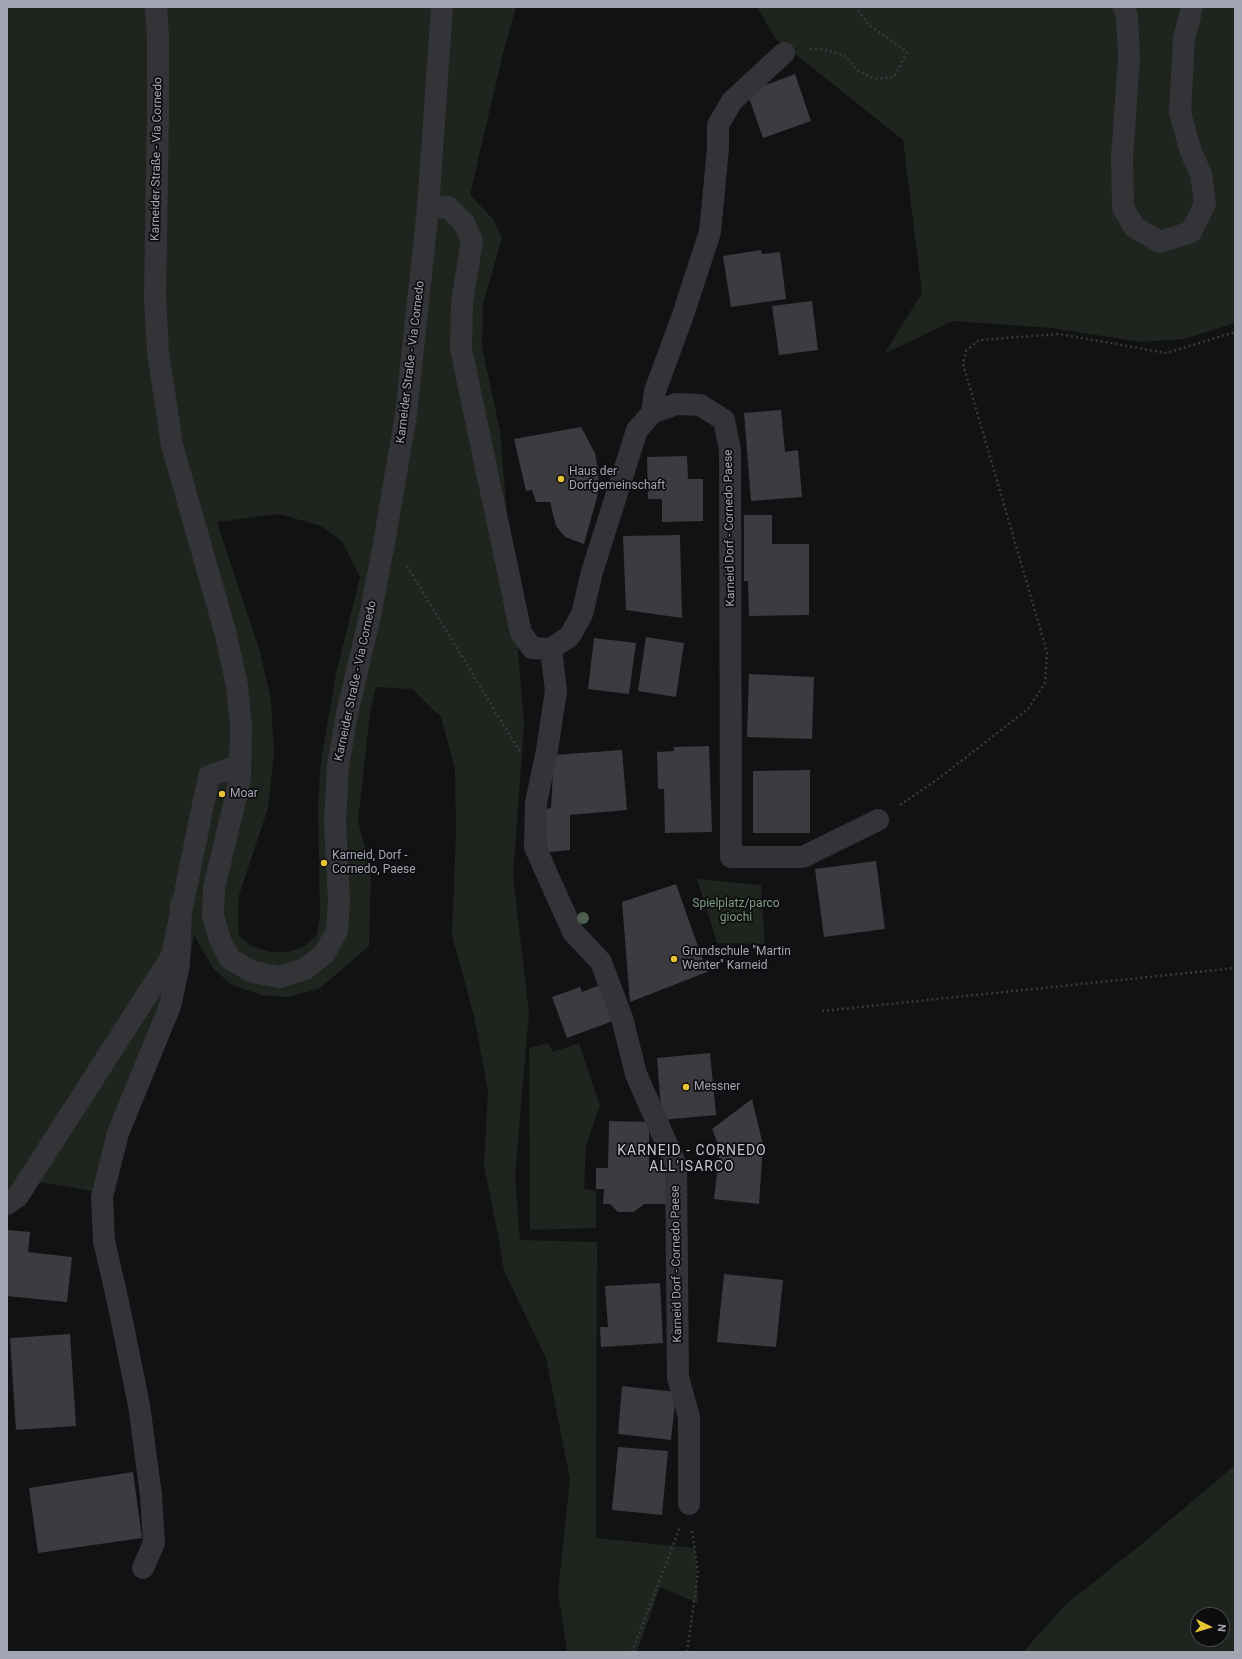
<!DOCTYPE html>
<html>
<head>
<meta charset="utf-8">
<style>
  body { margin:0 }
  #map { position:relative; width:1242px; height:1659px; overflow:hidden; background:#121113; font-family:Roboto,sans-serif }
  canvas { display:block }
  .frame { position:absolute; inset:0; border:8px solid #a3a6b3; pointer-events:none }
  .north { position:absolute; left:1190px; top:1607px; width:40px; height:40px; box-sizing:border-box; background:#0d0c0e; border:1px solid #494a50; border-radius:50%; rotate:95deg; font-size:11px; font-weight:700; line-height:16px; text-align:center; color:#a3a6b3 }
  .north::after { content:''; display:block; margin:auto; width:14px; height:18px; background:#e8c434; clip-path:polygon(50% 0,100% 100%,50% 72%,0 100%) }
</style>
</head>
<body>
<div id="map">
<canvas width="1242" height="1659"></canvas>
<div class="frame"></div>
<div class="north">N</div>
</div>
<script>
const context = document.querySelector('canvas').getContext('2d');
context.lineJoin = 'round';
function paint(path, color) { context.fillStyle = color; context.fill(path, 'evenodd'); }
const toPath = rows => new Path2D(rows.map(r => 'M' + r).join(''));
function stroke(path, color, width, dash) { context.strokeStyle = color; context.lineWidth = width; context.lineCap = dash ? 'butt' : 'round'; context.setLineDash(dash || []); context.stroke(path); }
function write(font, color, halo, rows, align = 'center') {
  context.font = font + ' Roboto,sans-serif'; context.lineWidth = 3.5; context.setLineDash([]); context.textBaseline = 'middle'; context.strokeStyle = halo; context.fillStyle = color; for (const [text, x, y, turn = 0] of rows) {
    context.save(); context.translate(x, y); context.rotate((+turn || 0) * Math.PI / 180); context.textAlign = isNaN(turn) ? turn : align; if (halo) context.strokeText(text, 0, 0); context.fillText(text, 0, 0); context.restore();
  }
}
paint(toPath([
  [7,7,516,7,503,53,470,195,493,219,502,238,483,304,482,347,500,431,524,724,513,876,529,1013,515,1176,520,1240,597,1242,596,1538,695,1548,698,1603,660,1587,637,1652,569,1652,567,1651,558,1593,570,1479,546,1358,504,1271,498,1235,484,1165,488,1091,474,1016,452,935,456,835,455,769,441,717,412,689,376,687,370,713,358,821,371,869,369,946,319,989,287,997,261,995,230,984,213,968,194,935,182,1006,132,1123,113,1195,40,1182,17,1207,7,1213],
  [279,514,321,526,342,541,360,577,336,674,321,761,318,803,320,917,317,935,306,945,289,952,271,952,251,946,239,936,238,918,239,895,268,808,274,754,271,700,260,652,217,522],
  [757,7,1235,7,1235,323,1184,339,1141,342,1051,328,953,321,884,354,922,293,903,140,775,38],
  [697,879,761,885,765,944,717,943],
  [548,1043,553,1052,579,1043,600,1106,586,1145,584,1189,596,1191,596,1228,530,1230,529,1048],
  [1235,1465,1235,1652,1023,1652,1066,1604,1143,1543],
  [1198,1615,1222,1615,1222,1639,1198,1639]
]), '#1e251f');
paint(toPath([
  [795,74,811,121,763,138,747,92],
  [761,250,762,254,780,252,786,299,731,307,723,256],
  [812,301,818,350,779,355,772,306],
  [781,410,785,452,798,450,802,497,751,501,744,413],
  [581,427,595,453,598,469,599,490,584,544,565,537,556,526,550,502,536,502,532,490,526,491,514,439],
  [687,456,688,479,703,479,703,521,662,522,662,499,648,499,647,457],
  [744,515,772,515,772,544,809,544,809,615,749,616,748,581,744,581],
  [680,535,682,618,626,610,623,536],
  [646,637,684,643,676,697,638,691],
  [594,638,636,643,629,694,588,689],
  [749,674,814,677,812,739,747,737],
  [709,746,712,832,665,833,664,789,658,789,657,752,674,751,674,747],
  [622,750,627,810,570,815,570,850,548,852,540,810,551,808,554,755],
  [810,770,810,833,753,833,753,771],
  [876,861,885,929,824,937,815,869],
  [676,884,707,972,630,1002,622,902],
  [600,985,613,1021,567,1038,552,997,580,987,582,992],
  [710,1053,716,1115,662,1120,657,1058],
  [752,1099,763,1145,759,1204,714,1199,720,1149,712,1129],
  [609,1121,649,1122,649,1169,666,1169,666,1204,644,1204,634,1212,618,1212,610,1204,603,1204,604,1189,596,1189,596,1168,608,1168],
  [7,1230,30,1232,28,1252,72,1257,67,1302,7,1296],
  [724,1274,783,1280,776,1347,717,1342],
  [660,1283,663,1343,601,1347,600,1327,608,1327,605,1286],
  [70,1334,76,1426,16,1430,10,1338],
  [622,1386,676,1392,671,1440,618,1434],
  [618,1447,668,1451,662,1515,612,1510],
  [133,1472,142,1538,38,1553,29,1488]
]), '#3c3b40');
stroke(toPath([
  [810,49,827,50,845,56,858,71,875,79,894,77,907,52,868,24,856,7],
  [407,566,520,752],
  [900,805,938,779,1028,709,1045,683,1047,652,963,364,966,351,979,340,1059,334,1166,353,1235,332],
  [822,1011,1235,968],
  [632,1652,680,1527],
  [687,1652,698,1573,692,1530]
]), '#39393e', 2.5, [2, 3]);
stroke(toPath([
  [156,7,158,38,158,115,155,297,158,352,172,445,226,635,237,686,241,726,240,779,214,888,213,915,220,940,230,959,253,972,280,977,305,969,324,954,337,931,339,900,335,822,338,766,347,714,370,616,384,543,406,415,428,208,442,7],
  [1124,7,1127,17,1129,58,1122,158,1123,207,1134,227,1160,242,1191,232,1205,204,1201,174,1191,152,1180,113,1184,39,1192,7],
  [428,208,448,207,464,223,472,241,462,302,461,349,521,633,532,648,551,649,570,636,582,614,592,572,637,430,652,413,676,404,700,405,724,420,730,450,731,857,803,857,878,820],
  [652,413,655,391,683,315,710,232,718,148,718,125,732,101,784,53],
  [551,649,556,691,547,750,536,803,535,847,573,932,601,962,622,1018,636,1074,676,1165,678,1377,689,1417,689,1504],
  [7,1204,18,1196,172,956,209,776,240,765],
  [143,1568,154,1543,151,1495,139,1405,118,1302,104,1241,102,1197,118,1133,170,1006,179,965,181,905]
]), '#333338', 22);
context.fillStyle = '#4c5e50';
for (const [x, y] of [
  [583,918]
]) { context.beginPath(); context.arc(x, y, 6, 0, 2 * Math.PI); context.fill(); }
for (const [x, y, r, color] of [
  [561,479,4,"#e8c434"],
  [222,794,4,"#e8c434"],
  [324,863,4,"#e8c434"],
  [674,959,4,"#e8c434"],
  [686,1087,4,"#e8c434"]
]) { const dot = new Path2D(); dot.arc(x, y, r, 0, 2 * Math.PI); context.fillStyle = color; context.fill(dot); stroke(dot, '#0d0c0e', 1.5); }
write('12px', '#a3a6b3', '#0d0c0e', [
  ["Karneider Straße - Via Cornedo",157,159,-89],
  ["Karneider Straße - Via Cornedo",411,362,-83],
  ["Karneid Dorf - Cornedo Paese",730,528,-91],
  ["Karneider Straße - Via Cornedo",356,681,-78],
  ["Karneid Dorf - Cornedo Paese",677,1264,-91]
]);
write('12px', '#a3a6b3', '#0d0c0e', [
  ["Haus der",569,472],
  ["Dorfgemeinschaft",569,486],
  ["Moar",230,794],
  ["Karneid, Dorf -",332,856],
  ["Cornedo, Paese",332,870],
  ["Grundschule \"Martin",682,952],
  ["Wenter\" Karneid",682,966],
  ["Messner",694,1087]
], 'left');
write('12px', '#7b9d82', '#0d0c0e', [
  ["Spielplatz/parco",736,904],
  ["giochi",736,918]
]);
context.letterSpacing = '1px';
write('14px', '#c4c5cf', '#0d0c0e', [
  ["KARNEID - CORNEDO",692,1151],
  ["ALL'ISARCO",692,1167]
]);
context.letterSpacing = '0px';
</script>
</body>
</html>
